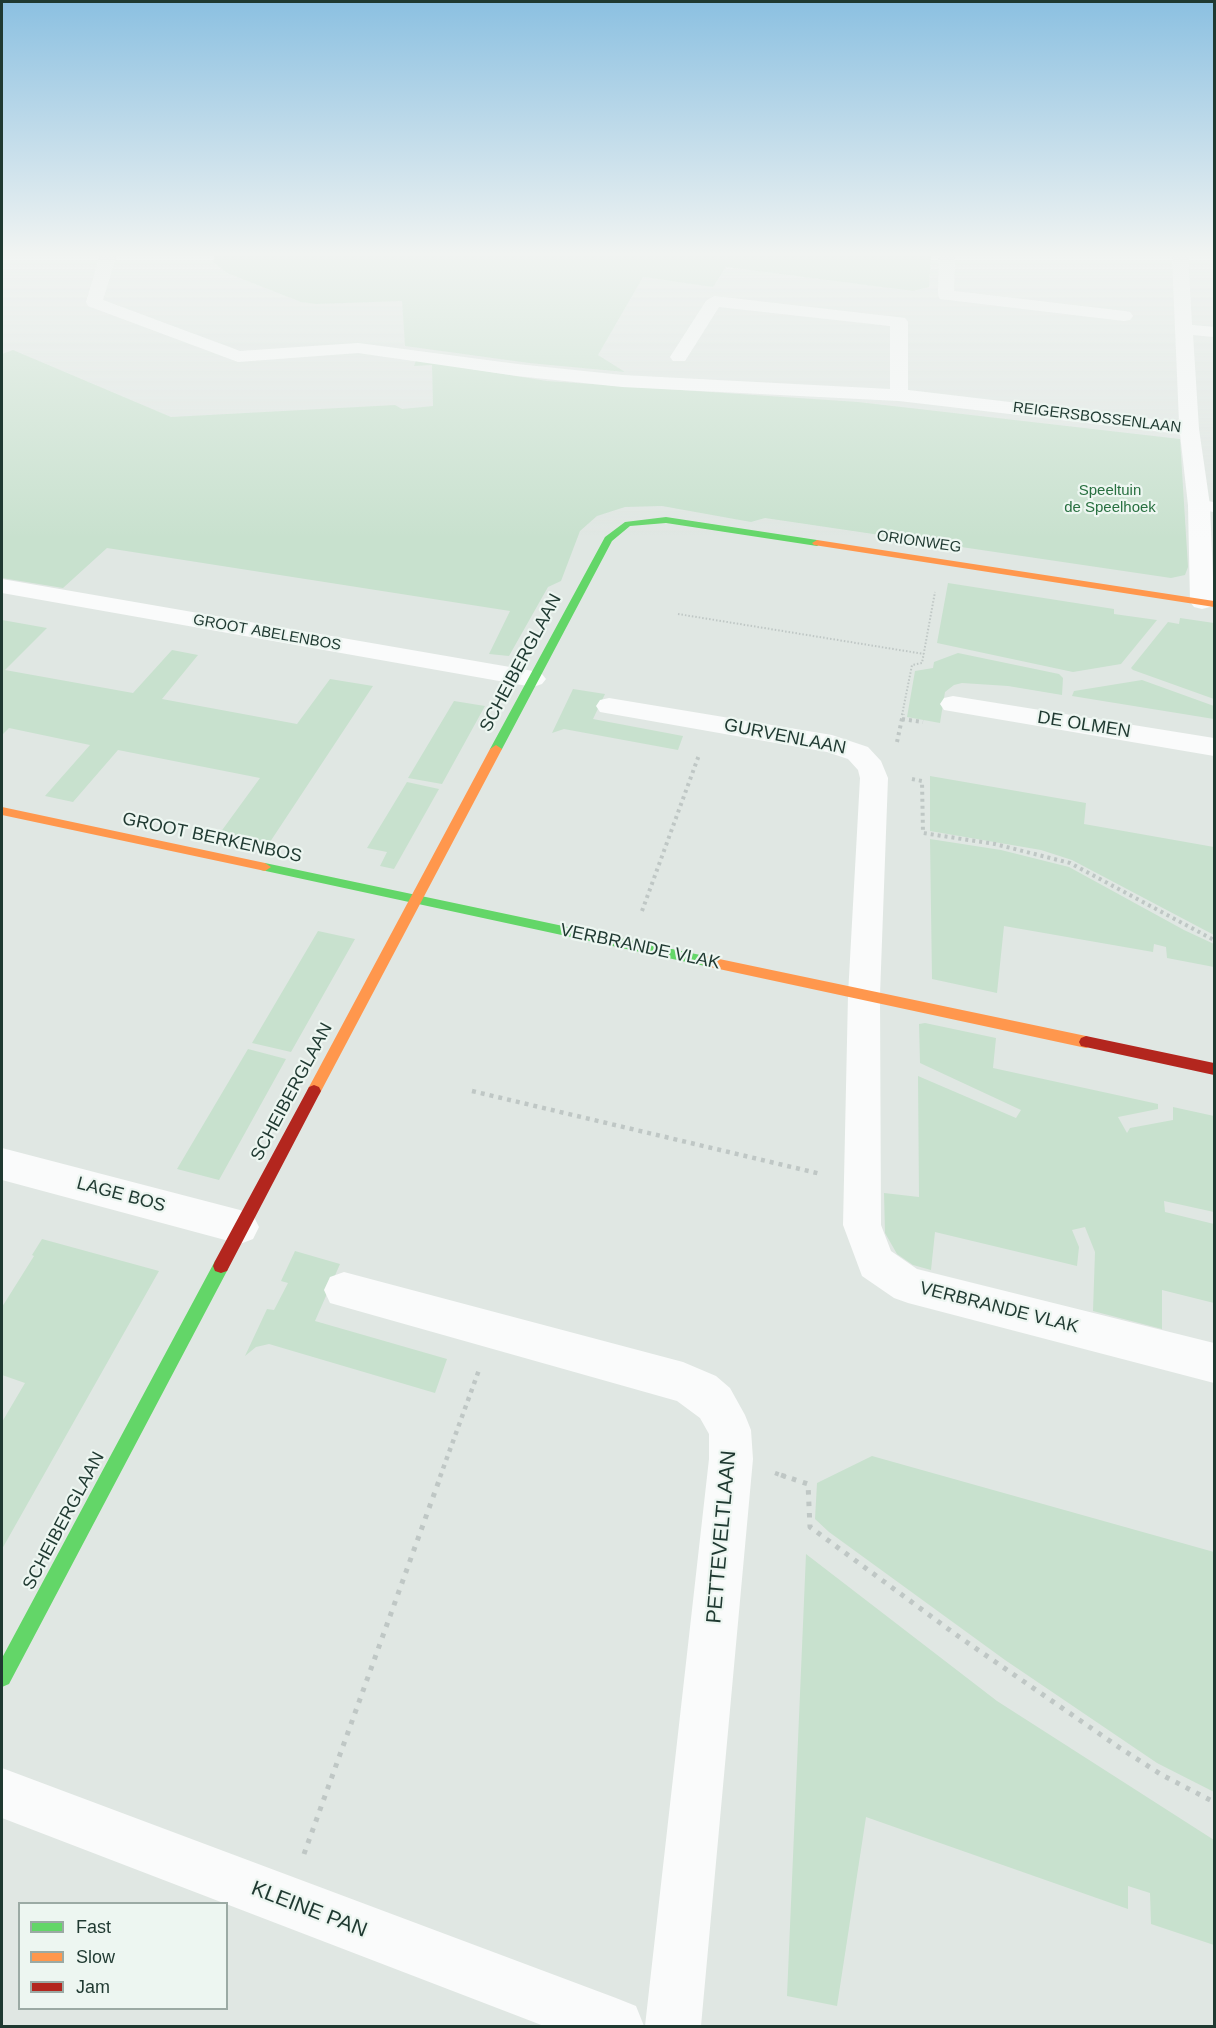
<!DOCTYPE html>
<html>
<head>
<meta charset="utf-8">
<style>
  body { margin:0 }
  #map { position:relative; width:1216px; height:2028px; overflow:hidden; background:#e0e7e3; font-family:Arial,sans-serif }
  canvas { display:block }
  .frame { position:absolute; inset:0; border:3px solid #1f3931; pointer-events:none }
  .legend { position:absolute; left:18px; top:1902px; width:210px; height:108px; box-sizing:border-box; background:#edf6f1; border:2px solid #9baaa4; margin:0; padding:8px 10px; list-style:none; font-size:18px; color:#1f3931 }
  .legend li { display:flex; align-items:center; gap:12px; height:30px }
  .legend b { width:30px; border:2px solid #9baaa4 }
</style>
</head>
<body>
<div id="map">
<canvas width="1216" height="2028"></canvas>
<div class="frame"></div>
<ul class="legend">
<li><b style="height:8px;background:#63d668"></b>Fast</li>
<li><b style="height:8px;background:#ff974d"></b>Slow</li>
<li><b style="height:8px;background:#b3261e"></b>Jam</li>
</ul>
</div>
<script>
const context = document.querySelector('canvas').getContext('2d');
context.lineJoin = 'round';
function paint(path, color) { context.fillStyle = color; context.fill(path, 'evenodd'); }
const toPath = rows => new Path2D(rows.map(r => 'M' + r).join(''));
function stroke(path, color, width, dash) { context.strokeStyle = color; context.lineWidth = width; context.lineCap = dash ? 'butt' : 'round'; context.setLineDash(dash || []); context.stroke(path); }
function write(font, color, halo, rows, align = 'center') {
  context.font = font + ' Arial,sans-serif'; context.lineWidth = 4.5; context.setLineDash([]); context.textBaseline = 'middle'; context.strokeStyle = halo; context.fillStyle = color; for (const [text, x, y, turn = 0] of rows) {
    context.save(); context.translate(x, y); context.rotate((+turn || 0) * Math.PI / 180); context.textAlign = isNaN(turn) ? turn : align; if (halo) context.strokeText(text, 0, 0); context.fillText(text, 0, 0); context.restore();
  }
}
paint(toPath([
  [215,256,931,256,929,287,913,291,726,267,713,287,643,277,598,355,625,372,529,363,405,346,402,301,316,304,301,302,227,273,213,262],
  [13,350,171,417,395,405,402,409,433,406,432,365,414,366,416,360,547,381,858,402,1180,439,1188,567,1185,575,1171,578,765,518,751,522,662,506,625,507,597,516,580,531,561,581,548,587,509,656,489,654,510,611,107,548,63,588,2,578,2,354],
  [948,583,1114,609,1114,614,1157,620,1121,664,1073,672,937,643],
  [1180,618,1214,623,1214,699,1133,670,1131,668,1168,622,1179,624],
  [2,620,47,628,5,670,133,693,172,650,198,655,162,699,297,724,330,679,373,686,270,842,220,833,260,778,118,750,73,802,45,796,90,745,9,728,2,735],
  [958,653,1059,674,1063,678,1062,695,1008,686,962,683,954,685,945,692,940,723,907,717,915,671,933,668,934,662],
  [1142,680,1214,706,1214,719,1072,696,1074,691],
  [573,689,605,694,593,719,683,736,678,750,564,729,552,733],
  [454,701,485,706,442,784,408,778],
  [930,776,1086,803,1084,824,1214,847,1214,935,1072,860,1041,850,930,831],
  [407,782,439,789,394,869,380,866,387,852,367,848],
  [930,839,1001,850,1069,867,1184,930,1214,944,1214,967,1167,958,1166,947,1154,944,1153,952,1004,926,997,993,932,979],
  [318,931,355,939,291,1052,252,1043],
  [925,1023,996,1038,993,1068,1158,1104,1158,1109,1118,1117,1127,1133,1130,1128,1173,1120,1173,1107,1214,1116,1214,1212,1164,1201,1165,1212,1214,1224,1214,1303,1162,1290,1162,1329,1093,1311,1095,1252,1085,1227,1072,1230,1079,1247,1077,1266,935,1232,931,1270,913,1265,897,1254,885,1233,884,1193,919,1197,918,1076,1016,1118,1021,1110,920,1063,919,1024],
  [248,1049,286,1059,219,1180,177,1169],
  [42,1239,159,1271,2,1549,2,1422,25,1383,2,1375,2,1307,34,1256,32,1255],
  [295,1251,340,1264,315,1321,447,1359,435,1393,269,1344,256,1347,245,1356,267,1309,274,1310,288,1283,281,1281],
  [872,1456,1214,1552,1214,1792,1157,1763,1005,1660,829,1532,815,1519,817,1483],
  [806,1554,997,1701,1214,1840,1214,1945,1151,1924,1150,1893,1128,1886,1128,1909,866,1817,837,2006,787,1996]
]), '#c8e1ce');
stroke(toPath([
  [678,614,924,654],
  [902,715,912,665,922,663,935,592]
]), '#bfc7c5', 2, [1.5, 2]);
stroke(toPath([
  [902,719,923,722],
  [897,742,903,714],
  [912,779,922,781,923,833,995,844,1070,863,1214,940],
  [642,911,699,755]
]), '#bfc7c5', 4, [3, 4]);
stroke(toPath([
  [472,1091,821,1174],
  [775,1473,786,1477],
  [440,1477,479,1370]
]), '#bfc7c5', 4.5, [4, 5]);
stroke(toPath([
  [781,1475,808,1484,810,1527,955,1634,1120,1748,1162,1775,1214,1802],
  [304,1854,441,1475]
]), '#bfc7c5', 5, [4.5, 7]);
paint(toPath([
  [1199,500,1214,502,1214,512,1193,509,1190,505,1193,501,1199,500]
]), '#fafbfb');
paint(toPath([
  [100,256,116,256,103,300,240,351,358,343,517,364,622,375,890,389,890,326,719,307,685,361,673,361,670,357,706,301,714,296,905,318,908,322,908,390,1179,422,1172,256,1188,256,1192,325,1214,327,1214,337,1193,335,1199,429,1210,505,1214,602,1210,607,1202,609,1194,607,1190,602,1188,505,1180,434,899,401,622,387,517,376,358,353,238,362,88,306,86,302,100,256],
  [939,256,955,256,954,291,1124,311,1130,312,1133,316,1130,320,1124,321,940,299,938,295,939,256],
  [2,579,533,671,542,674,546,679,542,684,533,687,2,593,2,579],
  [953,696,1214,738,1214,756,944,710,940,704,944,698,953,696],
  [609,698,832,735,868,747,881,761,888,778,880,995,881,1225,891,1251,917,1269,1214,1343,1214,1383,908,1303,894,1298,862,1276,843,1225,848,995,860,778,858,770,848,759,827,752,600,712,596,706,600,700,609,698],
  [2,1148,240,1210,253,1215,259,1227,253,1239,240,1244,2,1180,2,1148],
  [344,1272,683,1362,716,1376,730,1388,745,1415,751,1430,753,1459,701,2026,645,2026,709,1459,709,1434,700,1418,677,1401,330,1303,324,1290,330,1277,344,1272],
  [2,1768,616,1998,636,2006,644,2026,544,2026,2,1818,2,1768]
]), '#fafbfb');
paint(toPath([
  [666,517,817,540,822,543,817,546,666,523,630,526,612,541,502,749,496,753,492,752,490,749,605,537,625,522,666,517],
  [265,863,705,956,712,961,705,966,261,870,259,867,261,864,265,863],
  [221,1259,227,1261,229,1266,227,1271,9,1684,2,1687,2,1658,215,1261,221,1259]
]), '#63d668');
paint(toPath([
  [817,540,1214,601,1214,607,814,545,812,543,817,540],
  [496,745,502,749,319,1095,314,1097,309,1095,307,1091,309,1087,490,749,496,745],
  [2,807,265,863,271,867,265,871,2,815,2,807],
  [705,956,1086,1036,1091,1038,1093,1042,1091,1046,1086,1048,705,966,698,961,705,956]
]), '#ff974d');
paint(toPath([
  [1086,1036,1214,1063,1214,1075,1081,1046,1079,1042,1081,1038,1086,1036],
  [314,1085,319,1087,321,1091,227,1271,221,1273,215,1271,213,1266,215,1261,309,1087,314,1085]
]), '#b3261e');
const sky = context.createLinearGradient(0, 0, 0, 539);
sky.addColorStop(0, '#8bc0e1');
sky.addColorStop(0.47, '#f1f4f2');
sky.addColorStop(1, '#f1f4f200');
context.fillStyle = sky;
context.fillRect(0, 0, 1216, 539);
write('15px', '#1f3931', '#edf6f1', [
  ["REIGERSBOSSENLAAN",1097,418,7],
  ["ORIONWEG",919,542,8],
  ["GROOT ABELENBOS",267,633,10]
]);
write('15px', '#287040', '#edf6f1', [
  ["Speeltuin",1110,491],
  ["de Speelhoek",1110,508]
]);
write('18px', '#1f3931', '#edf6f1', [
  ["SCHEIBERGLAAN",521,663,-62],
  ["DE OLMEN",1084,725,9],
  ["GURVENLAAN",785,737,11],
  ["GROOT BERKENBOS",212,838,12],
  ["VERBRANDE VLAK",640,947,12],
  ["SCHEIBERGLAAN",292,1092,-62],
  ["LAGE BOS",121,1195,15],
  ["VERBRANDE VLAK",999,1308,14],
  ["SCHEIBERGLAAN",64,1521,-62]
]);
write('21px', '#1f3931', '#edf6f1', [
  ["PETTEVELTLAAN",722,1537,-85],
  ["KLEINE PAN",309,1910,21]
]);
</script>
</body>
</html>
